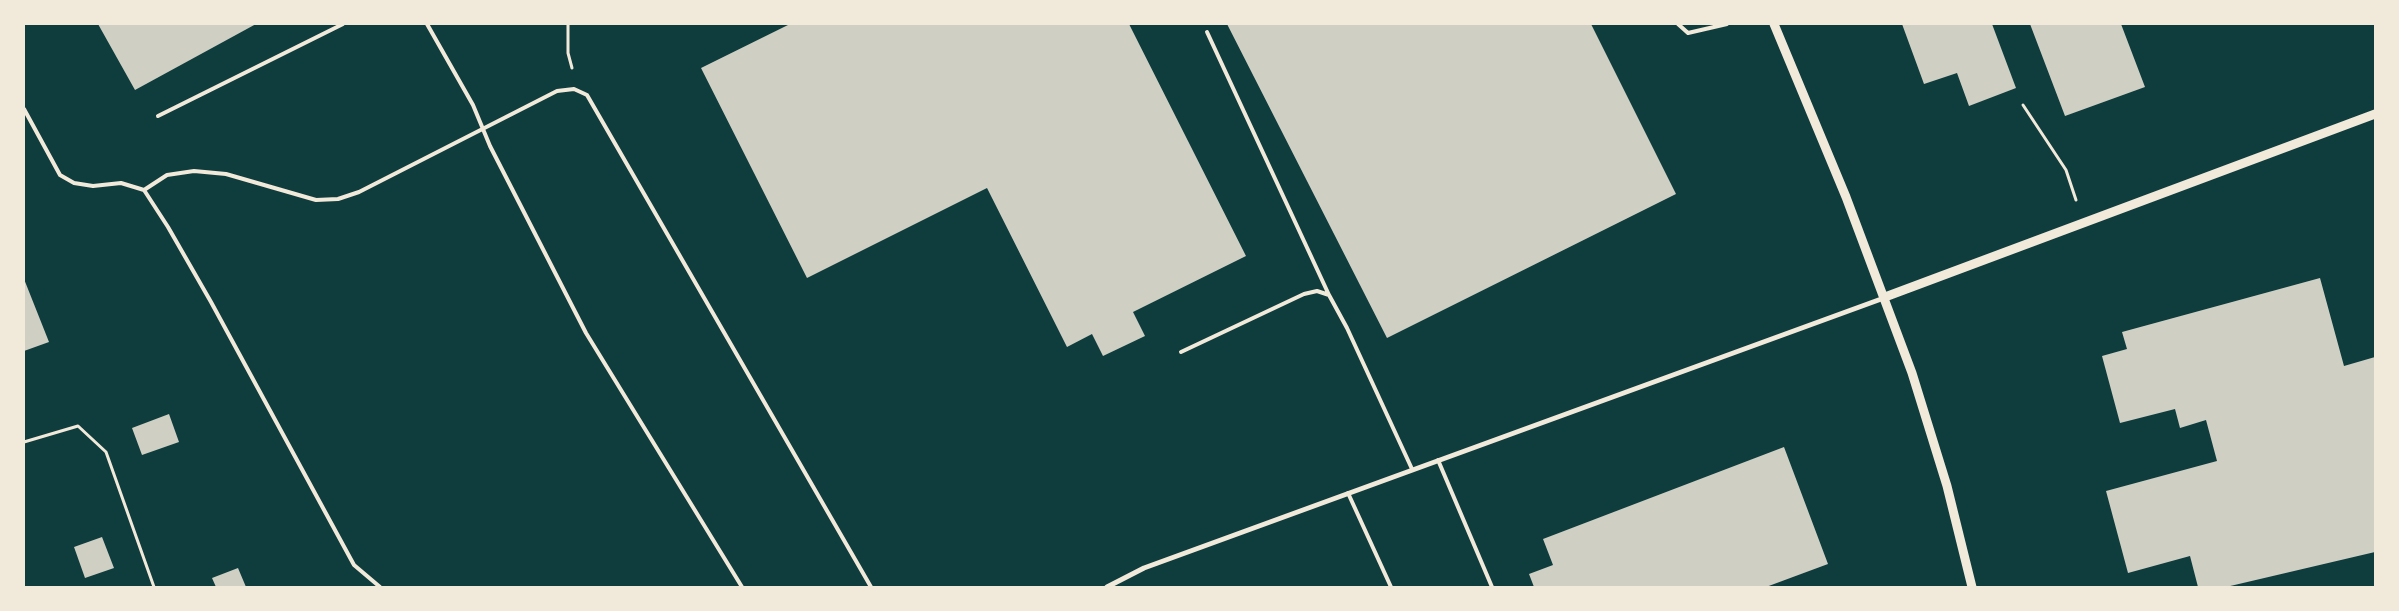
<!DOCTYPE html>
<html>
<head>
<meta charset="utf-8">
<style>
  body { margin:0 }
  #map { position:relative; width:2399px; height:611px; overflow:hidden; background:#0f3d3e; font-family:Lato,sans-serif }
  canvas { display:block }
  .frame { position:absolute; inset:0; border:25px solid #f1e9da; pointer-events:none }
</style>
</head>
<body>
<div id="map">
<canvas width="2399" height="611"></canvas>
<div class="frame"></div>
</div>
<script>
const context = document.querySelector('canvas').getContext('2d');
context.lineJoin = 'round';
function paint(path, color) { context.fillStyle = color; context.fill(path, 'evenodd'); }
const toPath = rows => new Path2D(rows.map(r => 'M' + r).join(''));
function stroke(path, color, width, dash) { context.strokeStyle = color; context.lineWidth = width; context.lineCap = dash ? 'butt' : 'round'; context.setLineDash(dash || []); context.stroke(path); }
paint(toPath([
  [98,24,256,24,135,90],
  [790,24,1129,24,1246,256,1133,312,1145,336,1103,356,1092,334,1067,347,987,188,807,278,701,68],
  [1227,24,1591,24,1676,194,1387,338],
  [1902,24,1992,24,2016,88,1969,106,1957,73,1924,84],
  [2030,24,2121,24,2145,87,2065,116],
  [2320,278,2344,366,2375,357,2375,552,2226,587,2198,587,2190,556,2128,573,2106,491,2217,461,2206,420,2180,428,2175,409,2120,423,2102,356,2127,349,2122,332],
  [24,279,49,342,24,351],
  [169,414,179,442,142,455,132,428],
  [1784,447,1828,564,1766,587,1534,587,1529,574,1553,565,1543,539],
  [102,537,114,568,85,578,74,547],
  [238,568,246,587,216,587,212,578]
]), '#cfcfc3');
stroke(toPath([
  [568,24,568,53,572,68],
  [2023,105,2066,170,2076,200],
  [24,442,78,426,106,452,154,587]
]), '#f1e9da', 3);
stroke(toPath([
  [427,24,473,105,490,146,586,333,742,587],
  [1678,24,1688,33,1727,24],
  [1207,32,1329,295],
  [24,109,60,175,74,183,93,186,121,183,144,190,167,175,194,171,226,174,316,200,338,199,359,192,557,91,574,89,587,95,871,587],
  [158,116,343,24],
  [144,190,168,227,211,302,354,565,380,587],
  [1181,352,1304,294,1317,291,1329,295,1347,328,1412,469],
  [1438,460,1492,587],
  [1348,493,1391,587]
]), '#f1e9da', 4);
stroke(toPath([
  [1107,587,1144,568,1884,298]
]), '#f1e9da', 5);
stroke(toPath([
  [1774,24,1846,197,1912,373,1947,486,1972,587],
  [1885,297,2375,114]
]), '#f1e9da', 9);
</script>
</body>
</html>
